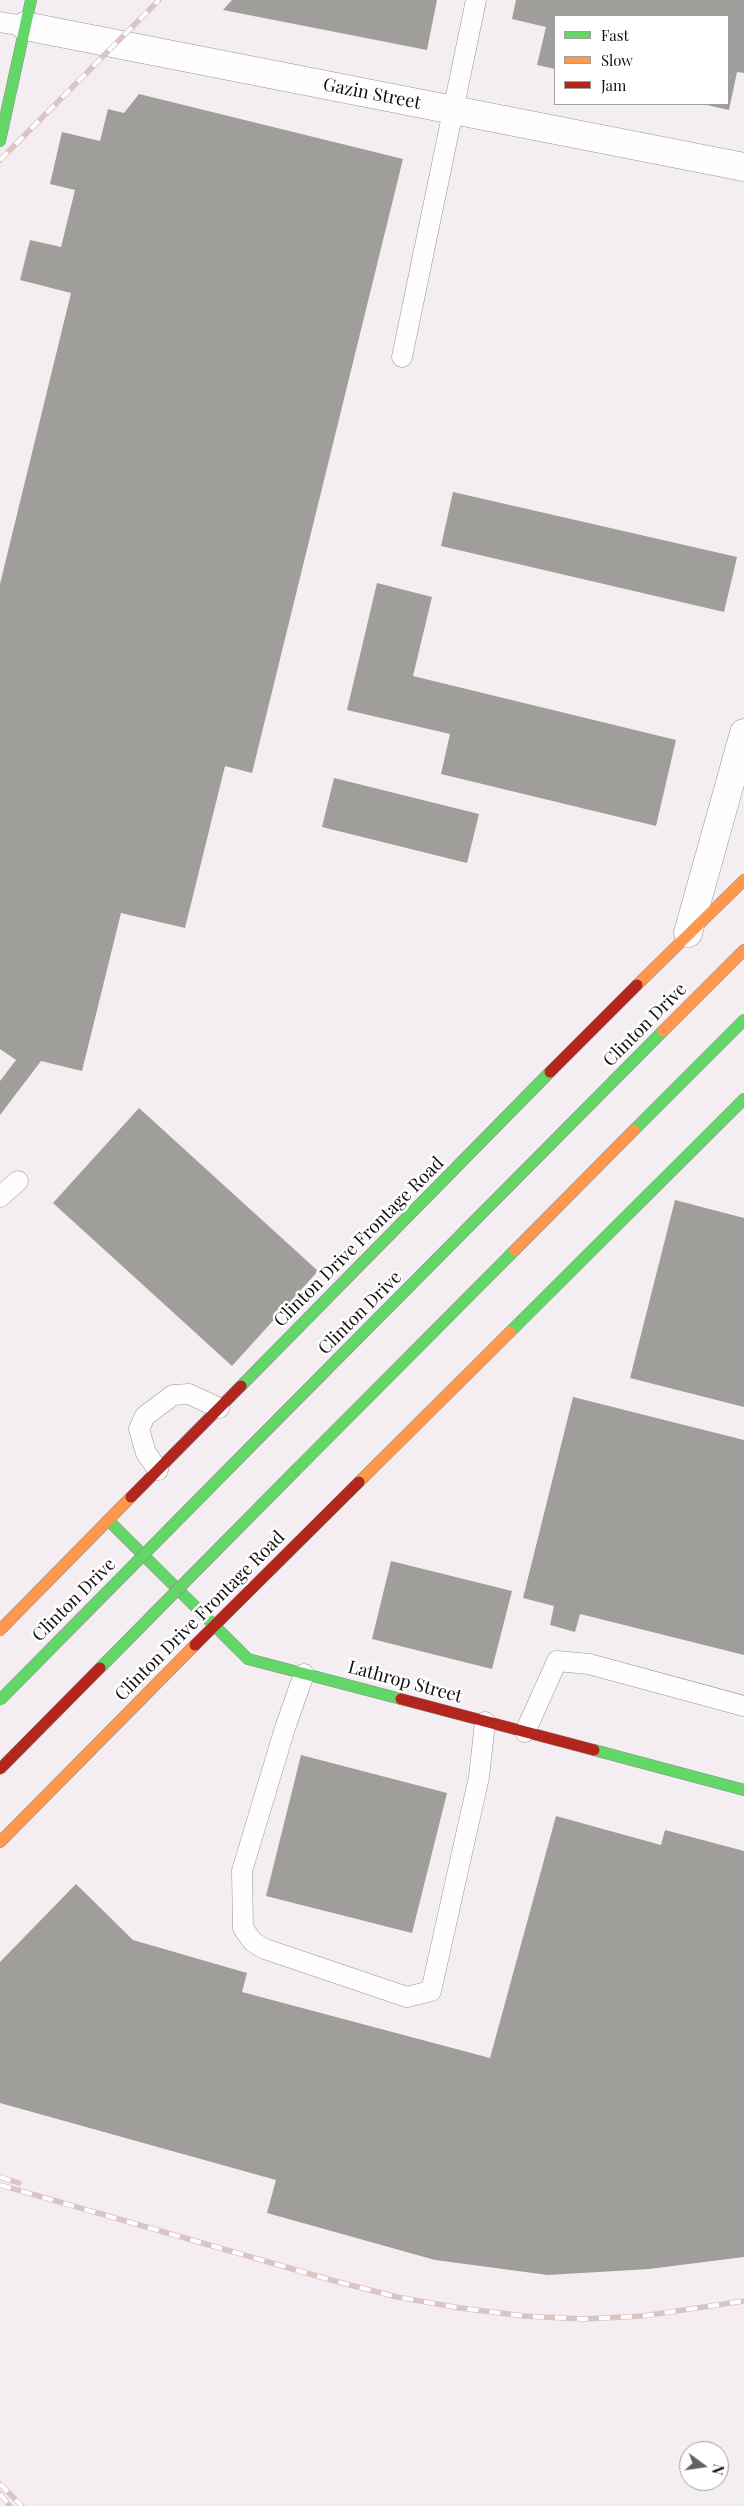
<!DOCTYPE html>
<html>
<head>
<meta charset="utf-8">
<style>
  body { margin:0 }
  #map { position:relative; width:744px; height:2506px; overflow:hidden; background:#fcfbf6; font-family:"Playfair Display",serif }
  canvas { display:block }
  .legend { position:absolute; left:554px; top:15px; width:175px; height:90px; box-sizing:border-box; background:#fff; border:1px solid #9f9f9f; margin:0; padding:6px 9px; list-style:none; font-size:15px; color:#101010 }
  .legend li { display:flex; align-items:center; gap:10px; height:25px }
  .legend b { width:25px; border:1px solid #9f9f9f }
  .north { position:absolute; left:679px; top:2441px; width:50px; height:50px; box-sizing:border-box; background:#fff; border:1px solid #9f9f9f; border-radius:50%; rotate:104deg; font-size:14px; font-weight:700; line-height:20px; text-align:center; color:#101010 }
  .north::after { content:''; display:block; margin:auto; width:18px; height:22px; background:#636260; clip-path:polygon(50% 0,100% 100%,50% 72%,0 100%) }
</style>
</head>
<body>
<div id="map">
<canvas width="744" height="2506"></canvas>
<ul class="legend">
<li><b style="height:6px;background:#63d668"></b>Fast</li>
<li><b style="height:6px;background:#ff974d"></b>Slow</li>
<li><b style="height:6px;background:#b3261e"></b>Jam</li>
</ul>
<div class="north">N</div>
</div>
<script>
const context = document.querySelector('canvas').getContext('2d');
context.lineJoin = 'round';
function paint(path, color) { context.fillStyle = color; context.fill(path, 'evenodd'); }
const toPath = rows => new Path2D(rows.map(r => 'M' + r).join(''));
function stroke(path, color, width, dash) { context.strokeStyle = color; context.lineWidth = width; context.lineCap = dash ? 'butt' : 'round'; context.setLineDash(dash || []); context.stroke(path); }
function write(font, color, halo, rows, align = 'center') {
  context.font = font + ' "Playfair Display",serif'; context.lineWidth = 5; context.setLineDash([]); context.textBaseline = 'middle'; context.strokeStyle = halo; context.fillStyle = color; for (const [text, x, y, turn = 0] of rows) {
    context.save(); context.translate(x, y); context.rotate((+turn || 0) * Math.PI / 180); context.textAlign = isNaN(turn) ? turn : align; if (halo) context.strokeText(text, 0, 0); context.fillText(text, 0, 0); context.restore();
  }
}
paint(toPath([
  [0,0,744,0,744,2506,0,2506],
  [555,16,728,16,728,104,555,104],
  [689,2451,719,2451,719,2481,689,2481]
]), '#f4eef2');
paint(toPath([
  [232,0,437,0,427,50,223,10],
  [516,0,744,0,744,73,737,72,729,110,707,105,728,104,728,16,555,16,555,69,537,65,546,27,512,19],
  [139,94,403,159,252,773,225,766,185,928,121,913,82,1071,41,1061,0,1115,0,1081,16,1060,0,1049,0,584,71,293,20,280,30,240,61,247,75,190,50,184,62,132,100,141,108,109,124,113],
  [453,492,737,557,724,612,441,546],
  [377,583,432,597,413,676,676,740,656,826,441,774,450,734,347,710],
  [334,778,479,814,467,863,322,827],
  [139,1108,318,1271,232,1366,53,1203],
  [675,1200,744,1218,744,1407,630,1378],
  [573,1397,744,1440,744,1655,580,1614,575,1632,550,1625,554,1606,523,1598],
  [391,1561,512,1591,492,1669,372,1639],
  [301,1755,447,1793,412,1933,266,1896],
  [556,1816,661,1845,665,1830,744,1851,744,2257,649,2269,548,2275,435,2260,267,2213,276,2180,0,2103,0,1962,76,1884,133,1940,247,1973,242,1992,490,2058]
]), '#a09e9b');
const lane = toPath([
  [0,22,25,26],
  [402,357,476,0],
  [0,1197,18,1181],
  [158,1470,146,1453,139,1429,145,1416,173,1395,189,1394,219,1408],
  [304,1674,285,1728,242,1871,243,1928,253,1942,265,1949,407,1997,431,1991,479,1777,485,1722],
  [525,1732,557,1661,589,1664,744,1706]
]);
const street = toPath([
  [25,26,744,167],
  [688,933,744,733]
]);
const fast = toPath([
  [0,141,31,0],
  [634,1130,744,1020],
  [510,1332,744,1099],
  [241,1386,550,1072],
  [261,1436,663,1031],
  [296,1470,515,1250],
  [108,1520,248,1659,401,1699],
  [594,1750,744,1790]
]);
const slow = toPath([
  [637,985,744,880],
  [663,1031,744,950],
  [515,1250,634,1130],
  [359,1482,510,1332],
  [0,1630,131,1497],
  [0,1842,195,1645]
]);
const jam = toPath([
  [550,1072,637,985],
  [131,1497,241,1386],
  [195,1645,359,1482],
  [401,1699,594,1750]
]);
stroke(lane, '#969694', 21);
stroke(street, '#969694', 29);
stroke(fast, '#8d8c8a', 12);
stroke(slow, '#8d8c8a', 12);
stroke(jam, '#8d8c8a', 12);
stroke(lane, '#fffefe', 20);
stroke(street, '#fffefe', 28);
stroke(fast, '#63d668', 11);
stroke(slow, '#ff974d', 11);
stroke(jam, '#b3261e', 11);
const rail = toPath([
  [0,160,159,0],
  [0,2177,19,2183],
  [0,2185,331,2280,397,2297,460,2308,524,2316,584,2319,643,2316,744,2301],
  [0,2484,22,2506],
  [0,2494,10,2506]
]);
stroke(rail, '#dbc4c4', 5.5);
stroke(rail, '#fff', 4, [11]);
const fastBridge = toPath([
  [100,1668,296,1470],
  [0,1700,261,1436]
]);
const jamBridge = toPath([
  [0,1769,100,1668]
]);
stroke(fastBridge, '#8d8c8a', 12, []);
stroke(jamBridge, '#8d8c8a', 12, []);
stroke(fastBridge, '#63d668', 11);
stroke(jamBridge, '#b3261e', 11);
write('18px', '#101010', '#fff', [
  ["Gazin Street",372,94,11],
  ["Clinton Drive",645,1025,-45],
  ["Clinton Drive Frontage Road",359,1242,-45],
  ["Clinton Drive",360,1313,-45],
  ["Clinton Drive",74,1600,-45],
  ["Clinton Drive Frontage Road",200,1616,-45],
  ["Lathrop Street",405,1682,15]
]);
</script>
</body>
</html>
